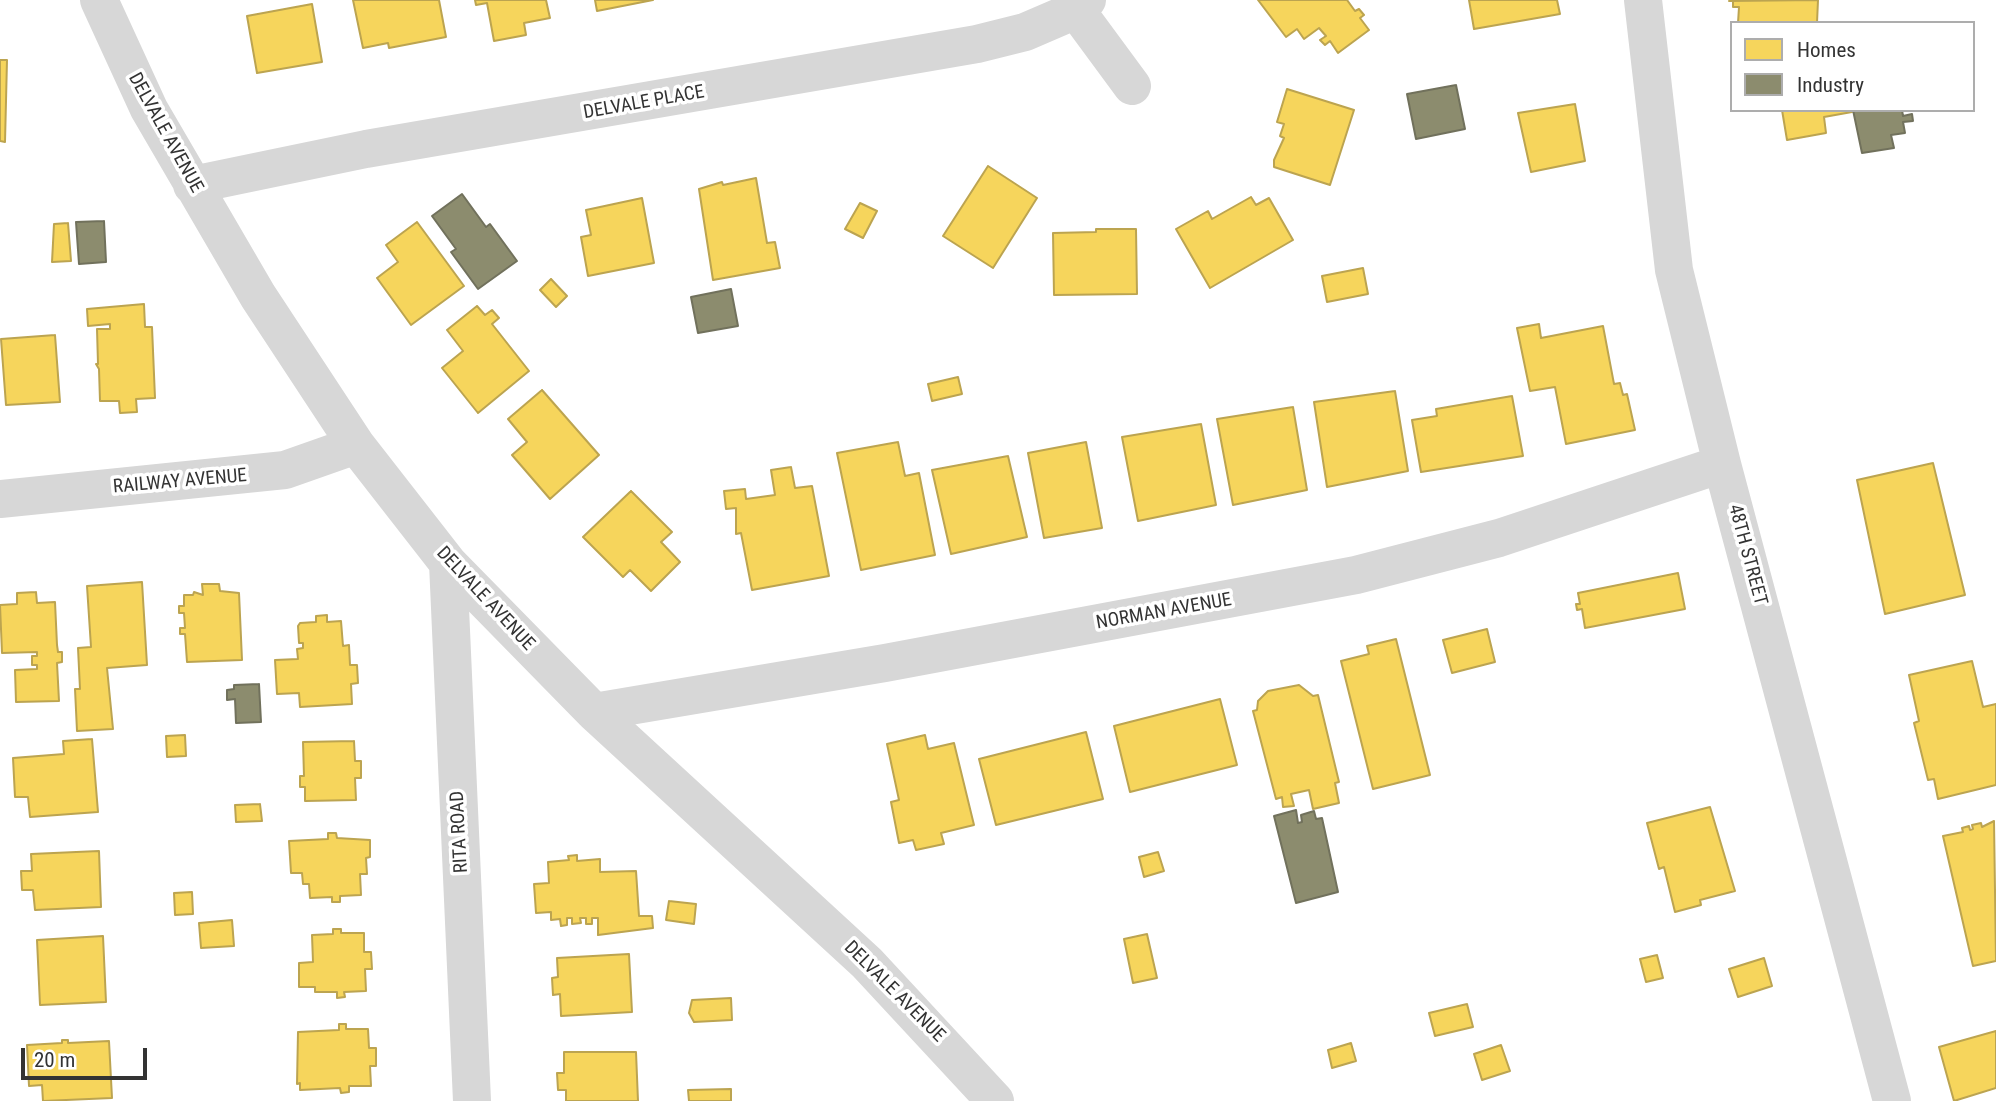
<!DOCTYPE html>
<html>
<head>
<meta charset="utf-8">
<style>
  body { margin:0 }
  #map { position:relative; width:1996px; height:1101px; overflow:hidden; background:#fff; font-family:"Roboto Condensed",sans-serif }
  canvas { display:block }
  .legend { position:absolute; left:1730px; top:21px; width:245px; height:91px; box-sizing:border-box; background:#fff; border:2px solid #adadad; margin:0; padding:9px 12px; list-style:none; font-size:21px; color:#333 }
  .legend li { display:flex; align-items:center; gap:14px; height:35px }
  .legend b { width:35px; border:2px solid #adadad }
  .scale { position:absolute; left:21px; top:1048px; width:126px; height:32px; box-sizing:border-box; border:4px solid #333; border-top:0; padding-left:9px; font-size:21px; line-height:24px; white-space:nowrap; color:#333; -webkit-text-stroke:5px #fff; paint-order:stroke }
</style>
</head>
<body>
<div id="map">
<canvas width="1996" height="1101"></canvas>
<ul class="legend">
<li><b style="height:19px;background:#f6d55c"></b>Homes</li>
<li><b style="height:19px;background:#8c8c6e"></b>Industry</li>
</ul>
<div class="scale">20 m</div>
</div>
<script>
const context = document.querySelector('canvas').getContext('2d');
context.lineJoin = 'round';
function paint(path, color) { context.fillStyle = color; context.fill(path, 'evenodd'); }
const toPath = rows => new Path2D(rows.map(r => 'M' + r).join(''));
function stroke(path, color, width, dash) { context.strokeStyle = color; context.lineWidth = width; context.lineCap = dash ? 'butt' : 'round'; context.setLineDash(dash || []); context.stroke(path); }
function write(font, color, halo, rows, align = 'center') {
  context.font = font + ' "Roboto Condensed",sans-serif'; context.lineWidth = 7; context.setLineDash([]); context.textBaseline = 'middle'; context.strokeStyle = halo; context.fillStyle = color; for (const [text, x, y, turn = 0] of rows) {
    context.save(); context.translate(x, y); context.rotate((+turn || 0) * Math.PI / 180); context.textAlign = isNaN(turn) ? turn : align; if (halo) context.strokeText(text, 0, 0); context.fillText(text, 0, 0); context.restore();
  }
}
const homes = toPath([
  [353,0,439,0,446,37,389,48,388,43,363,48,353,0],
  [475,0,546,0,550,18,524,23,526,35,494,41,487,3,476,5,475,0],
  [595,0,653,0,597,11,595,0],
  [1258,0,1347,0,1355,11,1359,9,1364,15,1360,18,1369,30,1338,53,1330,41,1325,45,1320,40,1326,36,1319,28,1304,39,1297,29,1286,37,1258,0],
  [1469,0,1557,0,1560,14,1474,29,1469,0],
  [1818,0,1817,23,1738,23,1739,7,1733,7,1733,1,1729,1,1818,0],
  [312,4,322,62,257,73,247,16,312,4],
  [0,60,7,60,5,142,0,141,0,60],
  [1287,89,1354,110,1330,185,1274,167,1274,160,1284,138,1280,136,1284,124,1277,122,1287,89],
  [1575,104,1585,161,1531,172,1518,113,1575,104],
  [1782,110,1852,110,1852,112,1824,117,1826,133,1787,140,1782,110],
  [988,166,1037,198,993,268,943,236,988,166],
  [756,178,767,243,775,242,780,268,713,280,699,189,722,182,723,185,756,178],
  [1251,197,1256,205,1269,198,1293,240,1210,288,1176,229,1208,211,1212,219,1251,197],
  [642,198,654,263,588,276,581,237,591,235,586,210,642,198],
  [860,203,877,211,863,238,845,229,860,203],
  [417,222,464,286,411,325,377,278,398,262,386,245,417,222],
  [68,223,71,261,52,262,54,224,68,223],
  [1096,229,1136,229,1137,294,1054,295,1053,233,1096,232,1096,229],
  [1363,268,1368,294,1327,302,1322,276,1363,268],
  [551,279,567,296,556,307,540,290,551,279],
  [144,304,145,327,152,327,155,398,136,399,137,412,120,413,119,401,100,401,99,369,96,364,98,364,97,329,110,329,110,324,88,326,87,309,144,304],
  [477,306,485,315,492,310,499,318,492,324,529,371,478,413,442,368,463,351,447,330,477,306],
  [1539,324,1541,338,1603,326,1614,384,1620,383,1623,395,1627,394,1635,430,1566,444,1555,387,1530,391,1517,328,1539,324],
  [55,335,60,402,6,405,1,339,55,335],
  [958,377,962,394,932,401,928,384,958,377],
  [542,390,599,455,550,499,512,455,527,442,508,419,542,390],
  [1395,391,1408,471,1327,487,1314,402,1395,391],
  [1512,396,1523,456,1421,472,1412,420,1437,416,1436,409,1512,396],
  [1293,407,1307,490,1233,505,1217,419,1293,407],
  [1201,424,1216,505,1138,521,1122,437,1201,424],
  [898,442,905,476,919,473,935,555,861,570,837,453,898,442],
  [1086,442,1102,528,1044,538,1028,453,1086,442],
  [1008,456,1027,537,951,554,932,470,1008,456],
  [1933,463,1965,595,1885,614,1857,480,1933,463],
  [791,467,795,488,812,486,829,576,752,590,741,533,736,534,736,508,726,509,724,491,745,489,746,499,775,495,771,470,791,467],
  [631,491,672,532,661,542,680,562,651,591,630,570,623,577,583,537,631,491],
  [1678,573,1685,609,1585,628,1582,609,1577,610,1576,604,1580,604,1578,593,1678,573],
  [142,582,147,665,107,668,113,729,77,731,75,689,80,689,78,648,91,647,87,586,142,582],
  [202,584,219,584,220,591,239,593,242,660,187,662,185,634,180,634,180,628,185,628,184,613,179,613,179,606,184,606,184,595,193,595,194,592,203,595,202,584],
  [36,592,37,603,55,602,57,645,58,652,62,652,62,662,57,663,59,701,16,702,15,670,37,669,37,665,32,665,32,656,37,656,37,652,2,653,0,605,17,604,17,593,36,592],
  [327,615,327,622,341,621,343,646,349,645,350,665,357,665,358,683,351,684,352,704,300,707,299,693,277,694,275,660,298,659,297,649,303,648,303,643,299,643,298,626,300,623,316,622,316,616,327,615],
  [1487,629,1495,662,1452,673,1443,640,1487,629],
  [1396,639,1430,775,1373,789,1341,661,1369,654,1367,646,1396,639],
  [1972,661,1983,707,1996,704,1996,785,1938,799,1934,779,1928,780,1914,723,1919,721,1909,675,1972,661],
  [1299,685,1313,696,1318,695,1339,782,1335,783,1339,803,1313,809,1309,790,1291,794,1294,806,1283,807,1282,797,1276,799,1253,711,1257,710,1258,701,1268,691,1299,685],
  [1220,699,1237,765,1130,792,1114,726,1220,699],
  [1086,732,1103,799,996,825,979,759,1086,732],
  [185,735,186,756,167,757,166,736,185,735],
  [925,735,928,749,954,743,974,825,941,833,944,844,916,850,913,840,899,843,891,802,899,800,887,744,925,735],
  [92,739,98,812,30,817,28,797,15,797,13,758,64,754,63,741,92,739],
  [354,741,355,761,361,761,361,778,355,778,356,800,305,801,305,787,300,787,300,776,304,776,303,742,354,741],
  [260,804,262,821,236,822,235,805,260,804],
  [1710,807,1735,891,1700,900,1701,905,1675,912,1664,867,1659,869,1647,823,1710,807],
  [1994,821,1996,961,1973,966,1943,836,1963,832,1962,828,1969,826,1970,830,1973,829,1972,825,1981,823,1982,827,1994,821],
  [328,833,336,833,337,838,370,840,370,857,366,858,367,874,360,874,361,895,340,896,340,902,332,902,332,897,310,898,309,884,303,884,302,873,291,873,289,841,328,839,328,833],
  [99,851,101,907,35,910,33,890,22,890,21,871,32,871,31,854,99,851],
  [1158,852,1164,871,1144,877,1139,857,1158,852],
  [577,855,577,861,600,859,600,872,636,871,639,916,652,916,653,928,598,935,598,918,592,918,592,924,586,924,586,918,580,918,581,923,572,924,572,918,567,918,567,925,561,926,560,919,551,920,551,912,536,913,534,884,549,883,548,862,569,860,568,856,577,855],
  [192,892,193,914,175,915,174,893,192,892],
  [669,901,696,904,694,924,666,920,669,901],
  [232,920,234,946,201,948,199,923,232,920],
  [333,929,341,929,341,933,364,933,364,952,371,952,372,969,365,969,366,991,344,992,345,997,337,998,337,992,315,992,315,987,299,987,299,963,313,962,312,935,333,934,333,929],
  [1147,934,1157,978,1133,983,1124,939,1147,934],
  [103,936,106,1002,40,1005,37,940,103,936],
  [629,954,632,1012,561,1016,560,994,553,995,552,978,558,977,557,958,629,954],
  [1657,955,1663,978,1646,982,1640,959,1657,955],
  [1764,958,1772,986,1738,997,1729,969,1764,958],
  [731,998,732,1020,694,1022,689,1013,692,1000,731,998],
  [1467,1004,1473,1027,1435,1036,1429,1013,1467,1004],
  [339,1024,346,1024,346,1029,368,1029,369,1048,376,1048,376,1066,370,1066,371,1086,349,1086,349,1092,341,1093,340,1088,300,1090,300,1083,297,1084,298,1032,339,1030,339,1024],
  [1996,1031,1996,1088,1954,1101,1939,1047,1996,1031],
  [62,1040,68,1040,68,1043,109,1041,112,1098,43,1101,42,1085,29,1086,27,1045,62,1043,62,1040],
  [1351,1043,1356,1061,1332,1068,1328,1050,1351,1043],
  [1501,1045,1510,1071,1482,1080,1474,1054,1501,1045],
  [564,1052,636,1052,638,1101,566,1101,566,1090,558,1090,557,1073,564,1073,564,1052],
  [731,1089,731,1101,689,1101,688,1090,731,1089]
]);
paint(homes, '#f6d55c');
stroke(homes, '#bca450', 2);
const industry = toPath([
  [1456,85,1465,129,1416,139,1407,94,1456,85],
  [1853,110,1902,110,1903,116,1912,114,1913,121,1903,122,1905,133,1891,135,1894,148,1862,153,1853,110],
  [462,194,486,227,490,224,517,261,478,289,451,252,456,249,432,216,462,194],
  [104,221,106,262,79,264,76,222,104,221],
  [731,289,738,326,698,333,691,297,731,289],
  [259,684,261,722,236,723,235,699,227,700,227,690,234,689,234,685,259,684],
  [1296,810,1298,823,1302,822,1301,815,1314,811,1316,819,1322,818,1338,892,1296,903,1274,816,1296,810]
]);
paint(industry, '#8c8c6e');
stroke(industry, '#71715c', 2);
stroke(toPath([
  [99,0,149,109,258,296,356,445,448,563,594,712,867,963,995,1101],
  [1643,0,1674,270,1722,464,1892,1101],
  [1076,10,1132,86],
  [192,185,366,149,977,44,1025,32,1076,10,1087,0],
  [0,499,285,470,356,445],
  [448,563,472,1101],
  [594,712,885,663,1356,575,1499,538,1722,464]
]), '#d7d7d7', 38);
write('19px', '#333', '#fff', [
  ["DELVALE PLACE",644,103,-10],
  ["DELVALE AVENUE",165,133,61],
  ["RAILWAY AVENUE",180,482,-5],
  ["48TH STREET",1747,555,75],
  ["DELVALE AVENUE",485,599,47],
  ["NORMAN AVENUE",1164,612,-10],
  ["RITA ROAD",460,832,-93],
  ["DELVALE AVENUE",894,992,45]
]);
</script>
</body>
</html>
